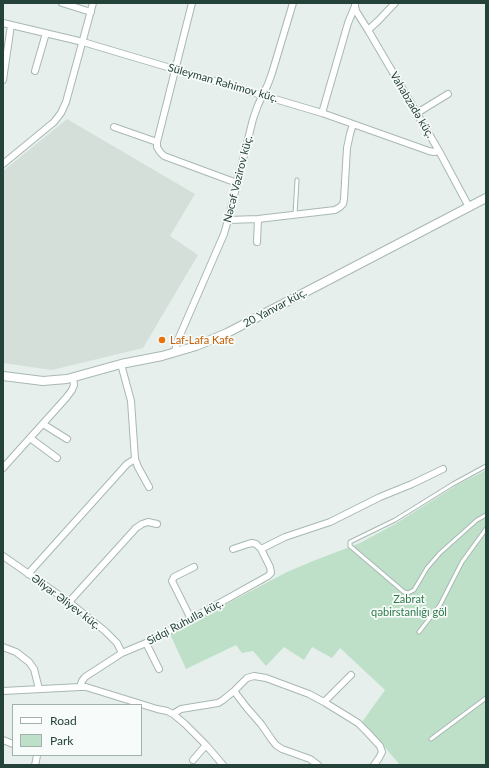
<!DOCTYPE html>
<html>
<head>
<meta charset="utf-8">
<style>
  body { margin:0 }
  #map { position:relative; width:489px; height:768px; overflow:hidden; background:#e6efeb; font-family:Lato,sans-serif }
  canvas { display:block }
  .frame { position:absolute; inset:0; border:4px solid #24423a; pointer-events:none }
  .legend { position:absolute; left:12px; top:704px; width:130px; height:52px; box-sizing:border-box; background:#f7fbf9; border:1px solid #a3b1ad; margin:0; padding:5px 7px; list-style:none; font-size:12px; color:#24423a }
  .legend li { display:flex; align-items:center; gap:8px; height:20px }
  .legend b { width:20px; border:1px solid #a3b1ad }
</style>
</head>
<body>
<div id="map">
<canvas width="489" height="768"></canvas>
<div class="frame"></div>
<ul class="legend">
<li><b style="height:5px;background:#fff"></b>Road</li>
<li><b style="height:11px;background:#bfe0c8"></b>Park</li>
</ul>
</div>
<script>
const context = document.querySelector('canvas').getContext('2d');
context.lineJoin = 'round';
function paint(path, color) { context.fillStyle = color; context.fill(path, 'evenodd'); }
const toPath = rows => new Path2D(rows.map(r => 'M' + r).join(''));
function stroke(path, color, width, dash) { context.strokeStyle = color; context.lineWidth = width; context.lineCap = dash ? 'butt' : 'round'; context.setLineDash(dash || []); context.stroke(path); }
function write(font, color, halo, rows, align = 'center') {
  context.font = font + ' Lato,sans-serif'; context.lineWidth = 3.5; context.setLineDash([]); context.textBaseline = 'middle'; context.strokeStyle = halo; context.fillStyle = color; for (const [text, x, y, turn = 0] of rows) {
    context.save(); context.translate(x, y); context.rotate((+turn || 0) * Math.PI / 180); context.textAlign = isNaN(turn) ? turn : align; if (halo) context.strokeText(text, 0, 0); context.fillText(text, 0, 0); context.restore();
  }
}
paint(toPath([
  [67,119,195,194,170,236,198,255,143,348,52,370,3,363,3,171]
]), '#d4dfda');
paint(toPath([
  [486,470,486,765,411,765,410,764,408,765,400,765,370,730,362,722,385,690,340,648,332,658,312,647,304,660,284,647,266,666,253,651,242,653,236,645,186,669,170,634,287,572,313,561,360,543,395,524,457,485]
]), '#bfe0c8');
const service = toPath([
  [295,214,297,180],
  [486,466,453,484,395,520,350,542,350,546,404,592,408,593,414,590,427,568,440,553,477,520,486,515],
  [419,632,440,605,462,562,486,529],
  [431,739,486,698]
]);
const minor = toPath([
  [62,3,91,12],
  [192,3,157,142,157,147,160,152,164,156,237,183],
  [355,3,355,6,356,11,368,30,439,151,469,207],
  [3,23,83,42,322,113,429,151,434,152,439,151],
  [368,30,378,21,395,3],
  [35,71,46,33],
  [3,80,11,25],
  [322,113,348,23,355,6],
  [417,113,448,94],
  [114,127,157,142],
  [3,164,54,122,61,113,66,102,93,3],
  [228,220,258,219,335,210,340,207,343,204,344,199,347,148,350,134,353,124],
  [257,242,258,219],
  [175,352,177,342,224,234,228,220,253,119,258,105,268,84,272,73,293,3],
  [121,364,131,401,135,459,138,467,149,487],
  [43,424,67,439],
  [30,438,57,458],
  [3,468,66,398,72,390,74,385,73,378],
  [233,549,248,544,252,543,256,544,261,549],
  [3,556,69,602,105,631,117,643,122,653],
  [28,574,127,464,135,459],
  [69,602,136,528,142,524,148,522,157,524],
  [191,619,172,581,174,577,194,567],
  [146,643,159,669],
  [3,647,16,652,29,662,34,669,39,689],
  [80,687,82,681,85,677,122,653,146,643,191,619,268,576,271,573,270,567,261,549,285,537,330,522,380,497,412,484,443,469],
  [3,691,80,687,86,687,157,709,167,711,173,714,185,724,206,745,223,765],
  [234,691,247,708,261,724,272,740,276,745,282,749,310,759,318,765],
  [324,702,351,675],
  [173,714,181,709,218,703,223,700,234,691,247,678,254,676,266,678,309,694,324,702,350,718,358,723,367,732,380,746,382,752,379,758,374,765],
  [3,740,13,744],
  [193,760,206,745],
  [35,765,36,761,37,755]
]);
const tertiary = toPath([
  [3,376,43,381,67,379,121,364,162,356,196,346,227,333,486,198]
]);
stroke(service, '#a8b8b2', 5);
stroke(minor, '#a8b8b2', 8);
stroke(tertiary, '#a8b8b2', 10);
stroke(service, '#fff', 3);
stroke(minor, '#fff', 6);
stroke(tertiary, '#fff', 8);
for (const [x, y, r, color] of [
  [162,340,4,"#e8710a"]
]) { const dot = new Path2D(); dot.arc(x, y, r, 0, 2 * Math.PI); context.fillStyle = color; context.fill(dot); stroke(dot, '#f7fbf9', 1.5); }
write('11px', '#24423a', '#f7fbf9', [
  ["Süleyman Rəhimov küç.",223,83,16],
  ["Vahabzadə küç.",412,105,59],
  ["Nəcəf Vəzirov küç.",238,179,-76],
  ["20 Yanvar küç.",275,308,-28],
  ["Əliyar Əliyev küç.",66,602,37],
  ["Sidqi Ruhulla küç.",185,622,-28]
]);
write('11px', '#c56008', '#f7fbf9', [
  ["Laf-Lafa Kafe",170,340]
], 'left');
write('11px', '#2d7a4b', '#f7fbf9', [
  ["Zabrat",409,599],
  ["qəbirstanlığı göl",409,612]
]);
</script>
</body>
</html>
